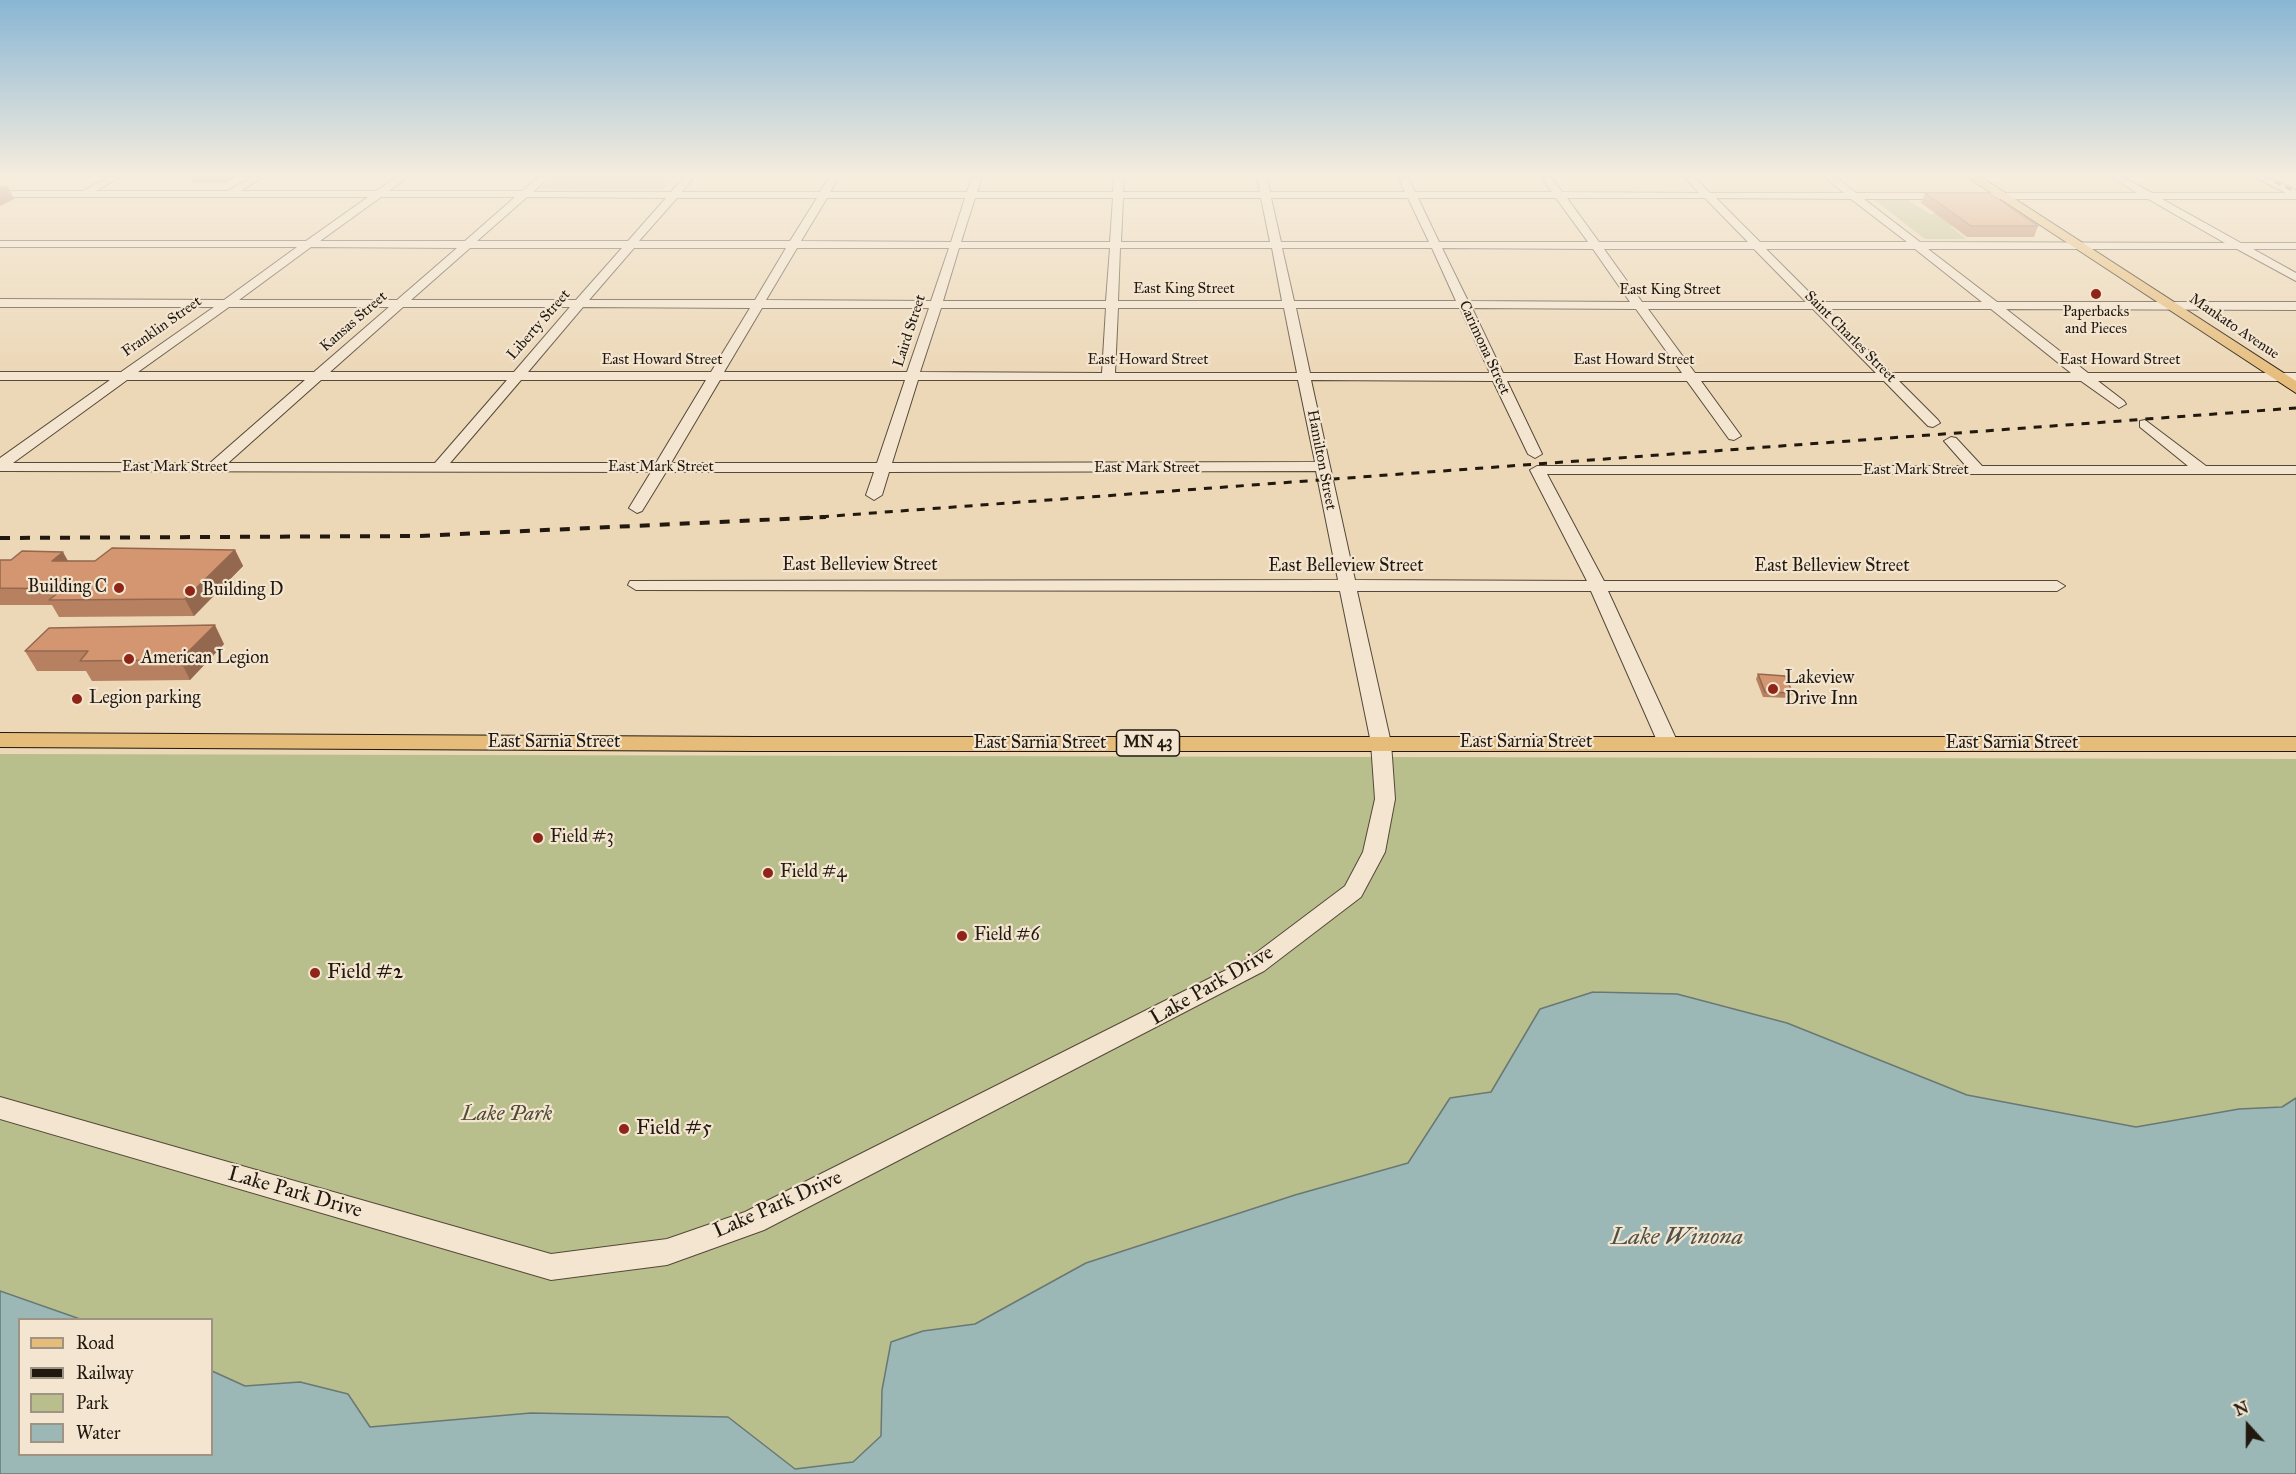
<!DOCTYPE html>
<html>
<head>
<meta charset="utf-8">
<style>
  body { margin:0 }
  #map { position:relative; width:2296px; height:1474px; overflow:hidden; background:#ecd7b6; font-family:"IM FELL Great Primer",serif }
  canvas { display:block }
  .legend { position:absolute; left:18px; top:1318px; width:195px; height:138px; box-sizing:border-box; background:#f3e5d0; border:2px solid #9f9383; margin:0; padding:8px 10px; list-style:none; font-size:18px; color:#21190f }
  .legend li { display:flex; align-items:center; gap:12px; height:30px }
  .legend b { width:30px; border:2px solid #9f9383 }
  .north { position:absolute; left:2218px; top:1396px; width:60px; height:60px; -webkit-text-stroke:4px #f3e5d0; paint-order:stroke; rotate:339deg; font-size:16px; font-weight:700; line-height:24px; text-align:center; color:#21190f }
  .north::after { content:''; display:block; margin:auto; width:21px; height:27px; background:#21190f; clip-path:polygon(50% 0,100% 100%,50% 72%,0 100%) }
</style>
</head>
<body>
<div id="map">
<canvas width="2296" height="1474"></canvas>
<ul class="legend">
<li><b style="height:8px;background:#e6bc7b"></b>Road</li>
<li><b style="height:8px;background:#21190f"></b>Railway</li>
<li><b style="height:16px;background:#b9be8d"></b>Park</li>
<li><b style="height:16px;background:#9bb8b7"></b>Water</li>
</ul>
<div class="north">N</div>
</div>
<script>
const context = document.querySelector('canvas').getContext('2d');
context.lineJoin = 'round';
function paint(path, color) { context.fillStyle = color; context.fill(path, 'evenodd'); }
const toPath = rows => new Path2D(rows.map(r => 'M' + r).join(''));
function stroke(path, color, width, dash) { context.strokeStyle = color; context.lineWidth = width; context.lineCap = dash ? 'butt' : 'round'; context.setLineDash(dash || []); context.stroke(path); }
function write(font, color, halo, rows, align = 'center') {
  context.font = font + ' "IM FELL Great Primer",serif'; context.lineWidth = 4.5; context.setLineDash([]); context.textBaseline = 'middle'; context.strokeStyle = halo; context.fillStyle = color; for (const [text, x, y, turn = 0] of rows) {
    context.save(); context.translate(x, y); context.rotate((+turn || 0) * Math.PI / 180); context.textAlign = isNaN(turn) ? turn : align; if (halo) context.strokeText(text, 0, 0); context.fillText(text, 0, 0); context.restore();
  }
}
paint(toPath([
  [553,177,676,177,662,190,540,189],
  [1873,199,1907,199,1930,214,1967,214,1982,226,1950,226,1966,239,1925,239],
  [0,754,2296,759,2296,1474,0,1474],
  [20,1320,212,1320,212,1454,20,1454]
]), '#b9be8d');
const water = toPath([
  [1593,992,1677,994,1787,1023,1967,1095,2136,1127,2239,1109,2282,1107,2296,1098,2296,1474,0,1474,0,1291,80,1319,20,1320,20,1454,212,1454,212,1371,245,1386,300,1382,348,1394,370,1427,531,1413,728,1417,795,1469,853,1462,881,1436,882,1390,891,1342,923,1331,975,1324,1086,1263,1295,1195,1408,1163,1450,1098,1491,1092,1540,1009,1593,992]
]);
paint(water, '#9bb8b7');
stroke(water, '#6a7874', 1.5);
const minor = toPath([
  [108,177,120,177,96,191,228,191,251,177,263,177,241,191,376,191,397,177,408,177,389,191,522,191,538,177,549,177,533,192,671,192,684,177,694,177,682,192,820,192,829,177,839,177,830,192,967,192,972,177,982,177,977,192,1113,192,1114,177,1124,177,1123,192,1260,192,1257,177,1267,177,1270,192,1405,192,1398,177,1408,177,1415,192,1552,192,1541,177,1551,177,1562,192,1699,193,1684,177,1694,177,1710,193,1844,193,1825,177,1836,177,1856,193,2137,193,2111,177,2123,177,2152,193,2286,193,2254,177,2267,177,2296,190,2296,199,2162,199,2241,243,2296,243,2296,249,2253,249,2296,273,2296,281,2237,249,1928,249,1997,302,2296,302,2296,310,2006,309,2088,373,2296,373,2296,381,2098,381,2124,401,2126,404,2119,408,2081,381,1899,381,1938,420,1940,423,1933,427,1928,426,1884,381,1701,381,1741,436,1734,440,1729,439,1687,381,1507,381,1542,454,1535,458,1528,454,1493,381,1311,380,1355,580,1587,581,1530,470,1537,466,1966,466,1944,441,1951,437,1956,438,1982,466,2188,466,2140,427,2140,421,2145,420,2206,466,2296,466,2296,474,1547,474,1604,581,2057,581,2065,586,2057,591,1608,591,1678,743,1675,747,1668,749,1661,747,1658,743,1591,591,1357,591,1391,743,1395,799,1385,852,1361,897,1264,971,764,1230,667,1265,551,1280,0,1119,0,1097,551,1254,667,1239,745,1212,1248,959,1345,886,1363,852,1375,799,1371,743,1340,591,636,590,628,585,630,581,1338,580,1316,471,889,472,882,495,874,500,866,495,874,472,666,472,642,511,637,513,629,508,651,472,0,471,0,458,110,380,0,380,0,372,121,372,214,307,0,307,0,299,224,300,297,247,0,247,0,241,306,241,368,197,0,197,0,191,83,191,108,177],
  [381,197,515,197,465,241,320,241,381,197],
  [527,197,666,198,628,241,477,241,527,197],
  [677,198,817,198,790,241,639,241,677,198],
  [827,198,965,198,951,242,801,241,827,198],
  [975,198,1113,198,1110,242,961,242,975,198],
  [1123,198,1261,198,1270,242,1121,242,1123,198],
  [1271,198,1408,198,1429,242,1281,242,1271,198],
  [1418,198,1556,198,1588,242,1439,242,1418,198],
  [1567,198,1705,198,1748,242,1599,242,1567,198],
  [1716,198,1851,199,1907,242,1760,242,1716,198],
  [1864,199,2148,199,2225,243,1920,242,1864,199],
  [311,247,457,248,397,300,239,300,311,247],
  [470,248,622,248,576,300,411,300,470,248],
  [634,248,786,248,755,300,589,300,634,248],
  [797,248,949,248,931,301,766,300,797,248],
  [959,248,1110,248,1106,301,943,301,959,248],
  [1120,248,1272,248,1282,301,1118,301,1120,248],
  [1282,248,1432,248,1456,301,1294,301,1282,248],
  [1442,248,1593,249,1630,302,1468,301,1442,248],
  [1604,249,1754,249,1806,302,1642,302,1604,249],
  [1766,249,1915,249,1982,302,1819,302,1766,249],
  [229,307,389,307,314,372,138,372,229,307],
  [403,307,570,307,514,372,330,372,403,307],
  [583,307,750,308,711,372,528,372,583,307],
  [762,308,929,308,907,372,724,372,762,308],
  [941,308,1106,308,1102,373,920,372,941,308],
  [1118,308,1284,308,1297,373,1115,373,1118,308],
  [1296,308,1460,308,1490,373,1310,373,1296,308],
  [1472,308,1636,309,1682,373,1503,373,1472,308],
  [1648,309,1813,309,1876,373,1695,373,1648,309],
  [1827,309,1991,309,2071,373,1891,373,1827,309],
  [127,380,305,380,210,463,13,463,127,380],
  [321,380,507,380,435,463,228,463,321,380],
  [521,380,706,380,656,463,450,463,521,380],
  [720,380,905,380,877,463,671,463,720,380],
  [918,380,1298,380,1315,462,892,463,918,380]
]);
const major = toPath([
  [1967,177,1981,177,2296,381,2296,393,1967,177],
  [0,733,755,737,2296,737,2296,751,755,751,0,747,0,733]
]);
stroke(minor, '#544839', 2);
stroke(major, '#21190f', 2);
paint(minor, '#f3e5d0');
paint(major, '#e6bc7b');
stroke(toPath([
  [2264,177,2296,192]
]), '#21190f', 2, [6, 6]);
stroke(toPath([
  [805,518,2296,408]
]), '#21190f', 3, [8, 8]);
stroke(toPath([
  [0,538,418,536,826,517]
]), '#21190f', 4, [10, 10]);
paint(toPath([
  [190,177,236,177,226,183,192,183],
  [1925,193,2038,226,2034,237,1967,237,1921,203],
  [235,550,243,566,194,616,59,617,52,605,0,605,0,560,95,561],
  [224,644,190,680,92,681,86,671,37,671,25,651],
  [1758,674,1793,693,1791,698,1763,697,1756,679]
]), '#b68061');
paint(toPath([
  [224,177,236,177,226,183],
  [8,187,14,199,0,206,0,191],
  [235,550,243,566,194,616,185,599],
  [63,552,72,568,52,561],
  [215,625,224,644,190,680,180,660]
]), '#94684f');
const building = toPath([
  [0,187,8,187,0,191,0,187],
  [1925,193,1989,193,2038,226,1971,226,1925,193],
  [112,548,235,550,185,599,49,600,63,589,0,588,0,560,11,560,22,551,63,552,52,561,95,561,112,548],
  [215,625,180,660,80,661,88,651,25,651,49,628,215,625],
  [1758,674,1785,676,1793,693,1765,692,1758,674]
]);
paint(building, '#d49571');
stroke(building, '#94684f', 1.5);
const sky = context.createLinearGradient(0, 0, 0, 383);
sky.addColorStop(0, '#89b6d4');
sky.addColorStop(0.46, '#f6edde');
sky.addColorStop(1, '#f6edde00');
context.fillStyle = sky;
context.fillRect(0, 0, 2296, 383);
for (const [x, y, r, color] of [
  [2096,294,6,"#8f2418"],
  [119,588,6,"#8f2418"],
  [190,591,6,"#8f2418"],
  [129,659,6,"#8f2418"],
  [1773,689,6,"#8f2418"],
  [77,699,6,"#8f2418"],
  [538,838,6,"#8f2418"],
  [768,873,6,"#8f2418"],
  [962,936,6,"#8f2418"],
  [315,973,6,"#8f2418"],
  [624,1129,6,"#8f2418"]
]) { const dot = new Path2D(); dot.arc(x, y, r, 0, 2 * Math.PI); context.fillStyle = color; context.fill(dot); stroke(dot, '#f3e5d0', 2); }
write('15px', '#21190f', '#f3e5d0', [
  ["East King Street",1184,289],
  ["East King Street",1670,290],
  ["Kansas Street",354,322,-41],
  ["Liberty Street",539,325,-49],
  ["Franklin Street",162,327,-35],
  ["Mankato Avenue",2234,327,34],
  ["Laird Street",910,331,-72],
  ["Saint Charles Street",1850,337,45],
  ["Carimona Street",1484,348,65],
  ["East Howard Street",662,360],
  ["East Howard Street",1148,360],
  ["East Howard Street",1634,360],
  ["East Howard Street",2120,360],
  ["Hamilton Street",1321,460,79],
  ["East Mark Street",175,467],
  ["East Mark Street",661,467],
  ["East Mark Street",1147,468],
  ["East Mark Street",1916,470]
]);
write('15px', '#21190f', '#f3e5d0', [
  ["Paperbacks",2096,312],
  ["and Pieces",2096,329]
]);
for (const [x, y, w] of [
  [1148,743,63]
]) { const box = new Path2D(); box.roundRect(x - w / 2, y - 13, w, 26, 4.5); context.fillStyle = '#f3e5d0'; context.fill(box); stroke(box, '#21190f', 1.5); }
write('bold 16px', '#21190f', null, [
  ["MN 43",1148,743]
]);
write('18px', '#21190f', '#f3e5d0', [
  ["East Belleview Street",860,566],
  ["East Belleview Street",1346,567],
  ["East Belleview Street",1832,567],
  ["East Sarnia Street",554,743],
  ["East Sarnia Street",1526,743],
  ["East Sarnia Street",1040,744],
  ["East Sarnia Street",2012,744]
]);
write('18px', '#21190f', '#f3e5d0', [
  ["Building C",107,588,"right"],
  ["Building D",202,591],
  ["American Legion",141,659],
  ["Lakeview",1785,679],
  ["Drive Inn",1785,700],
  ["Legion parking",89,699],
  ["Field #3",550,838],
  ["Field #4",780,873],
  ["Field #6",974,936]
], 'left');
write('21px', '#21190f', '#f3e5d0', [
  ["Field #2",327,973],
  ["Field #5",636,1129]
], 'left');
write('21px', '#21190f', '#f3e5d0', [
  ["Lake Park Drive",1212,986,-30],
  ["Lake Park Drive",295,1193,16],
  ["Lake Park Drive",778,1205,-24]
]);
write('italic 21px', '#4f4b35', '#f3e5d0', [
  ["Lake Park",507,1115]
]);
write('italic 24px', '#4c514a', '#f3e5d0', [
  ["Lake Winona",1677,1238]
]);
</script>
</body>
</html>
